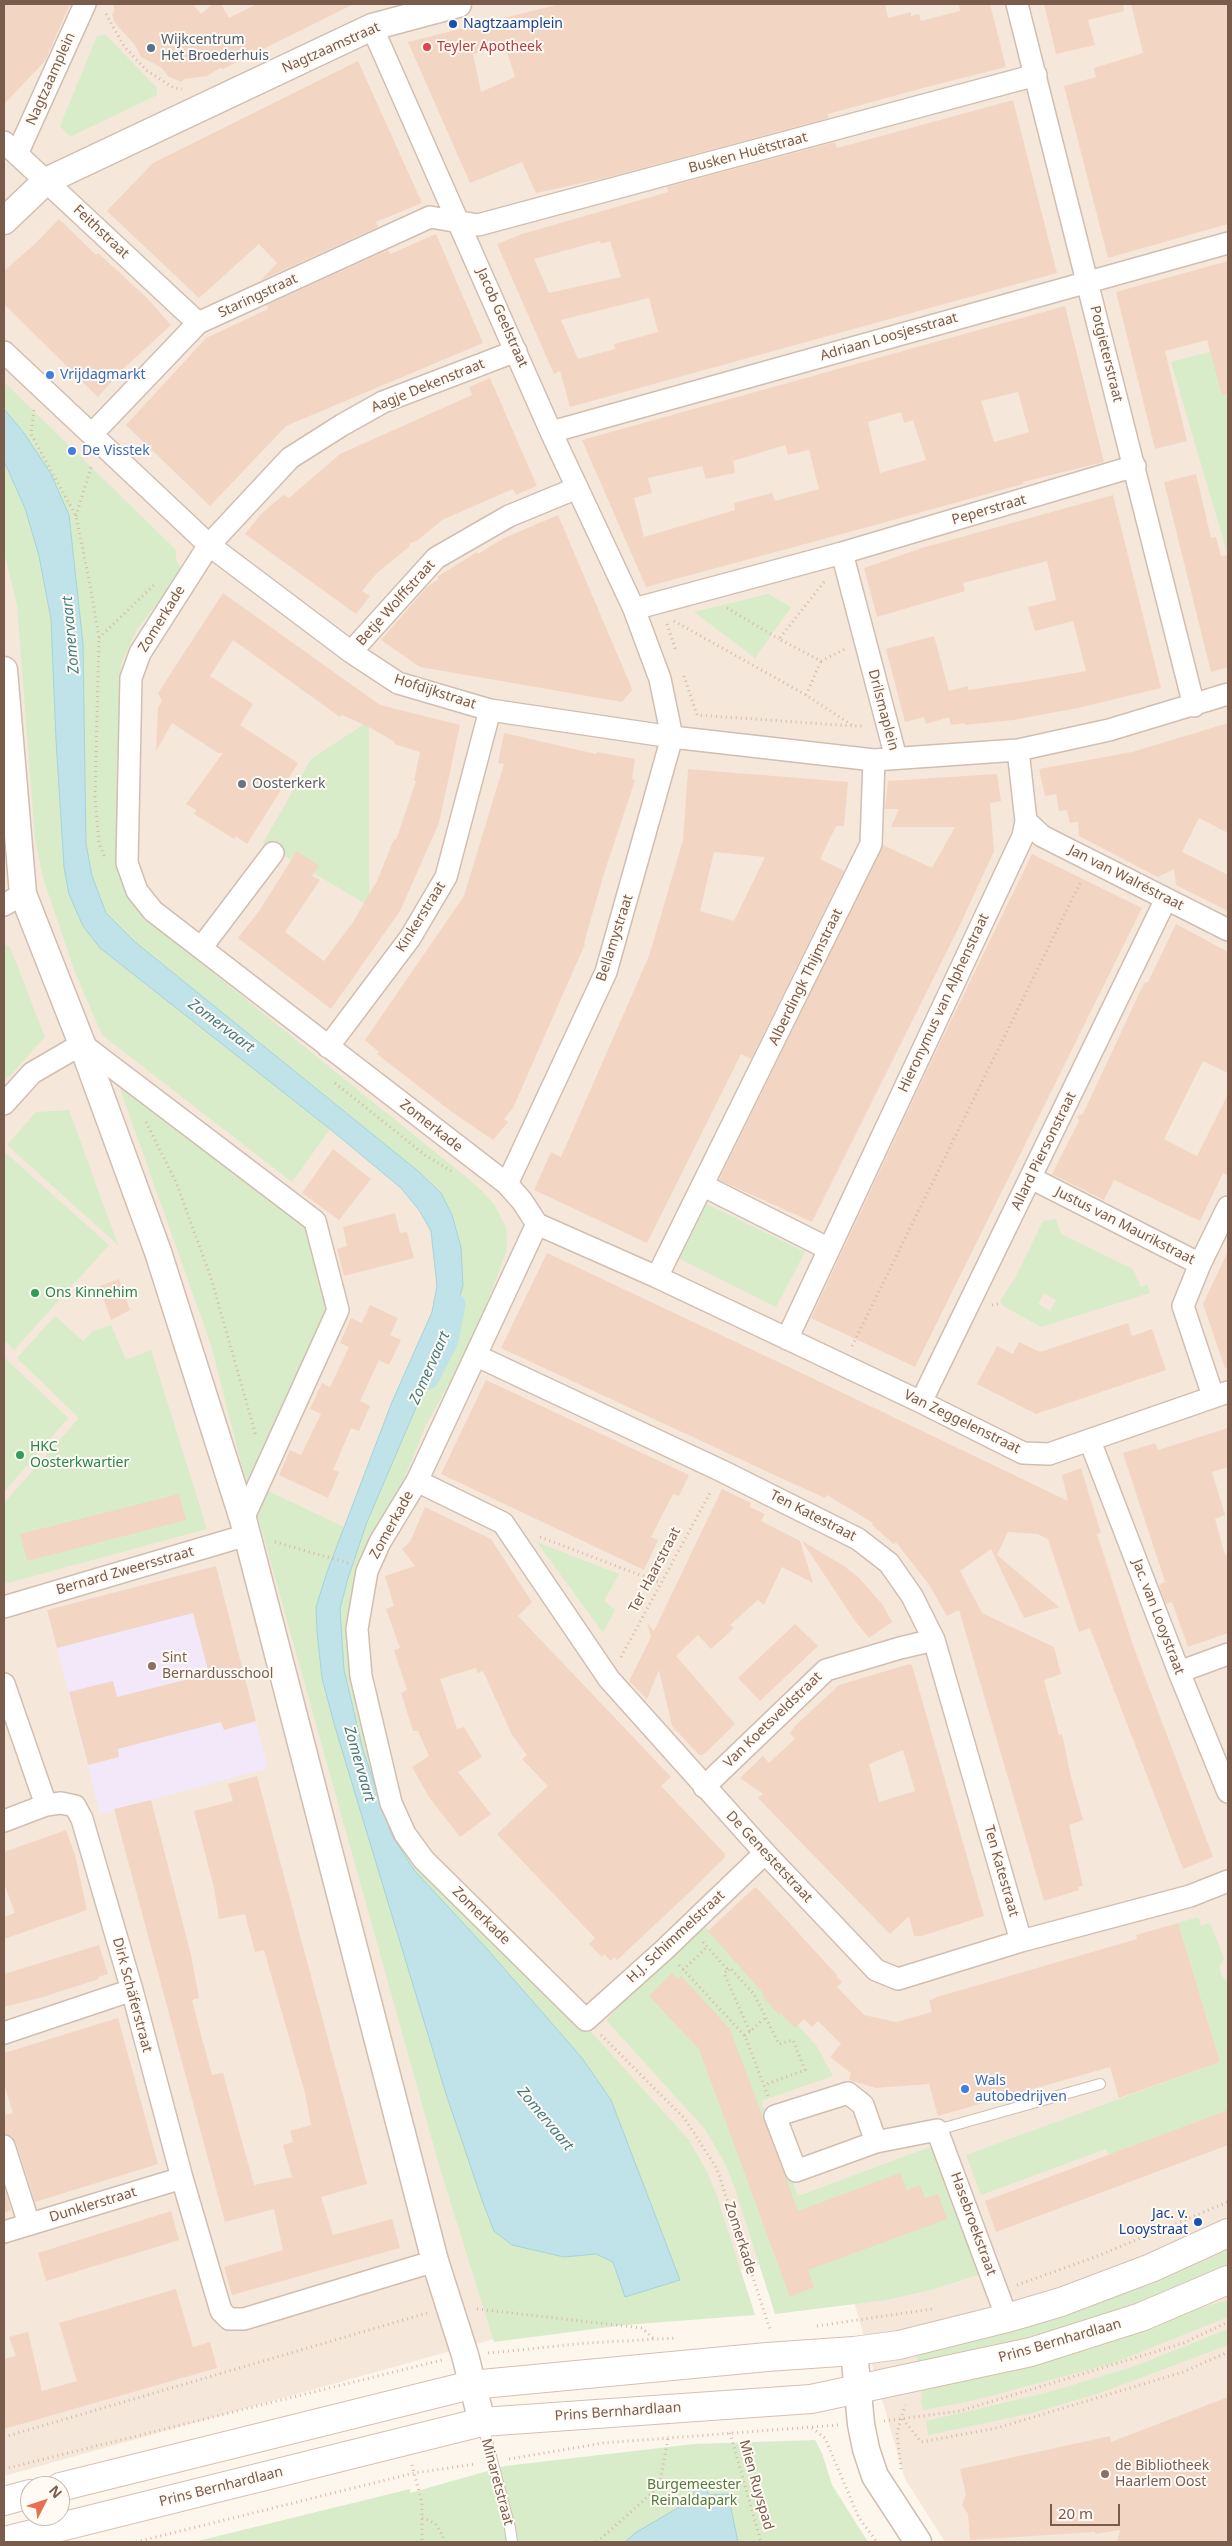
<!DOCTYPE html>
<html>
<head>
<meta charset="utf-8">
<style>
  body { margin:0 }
  #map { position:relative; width:1232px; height:2546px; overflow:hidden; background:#fdf6ec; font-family:"Noto Sans",sans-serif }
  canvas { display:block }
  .frame { position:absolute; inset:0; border:5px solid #7a5c4d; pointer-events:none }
  .north { position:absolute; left:20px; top:2476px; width:50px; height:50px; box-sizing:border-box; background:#fffaf3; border:1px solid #cabbb1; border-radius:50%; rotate:49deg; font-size:14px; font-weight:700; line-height:20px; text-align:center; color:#7a5c4d }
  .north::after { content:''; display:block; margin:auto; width:18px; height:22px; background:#e76f51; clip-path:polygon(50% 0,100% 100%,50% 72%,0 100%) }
  .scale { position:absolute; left:1050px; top:2504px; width:70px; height:22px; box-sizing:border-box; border:2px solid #7a5c4d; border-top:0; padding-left:6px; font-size:15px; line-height:18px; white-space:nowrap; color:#7a5c4d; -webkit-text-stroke:4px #fffaf3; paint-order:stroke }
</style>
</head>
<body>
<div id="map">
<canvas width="1232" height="2546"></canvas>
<div class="frame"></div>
<div class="north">N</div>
<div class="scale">20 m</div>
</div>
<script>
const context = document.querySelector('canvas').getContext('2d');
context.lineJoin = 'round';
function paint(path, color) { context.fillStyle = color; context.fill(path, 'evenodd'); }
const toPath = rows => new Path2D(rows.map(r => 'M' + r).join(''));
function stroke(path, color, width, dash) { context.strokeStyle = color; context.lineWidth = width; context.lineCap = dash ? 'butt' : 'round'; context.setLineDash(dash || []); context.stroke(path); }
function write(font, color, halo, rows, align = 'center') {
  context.font = font + ' "Noto Sans",sans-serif'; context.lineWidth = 4; context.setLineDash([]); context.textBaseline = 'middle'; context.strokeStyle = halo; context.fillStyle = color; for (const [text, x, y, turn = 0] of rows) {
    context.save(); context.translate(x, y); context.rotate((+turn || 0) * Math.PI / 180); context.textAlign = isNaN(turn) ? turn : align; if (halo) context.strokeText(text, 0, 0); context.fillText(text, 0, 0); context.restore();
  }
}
paint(toPath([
  [4,4,1228,4,1228,2542,945,2542,905,2479,837,2243,4,2476]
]), '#f5e8da');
paint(toPath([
  [216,1566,268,1768,100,1814,47,1610]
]), '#f3e8fa');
paint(toPath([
  [105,34,157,88,157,95,70,137,60,126,97,36],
  [1228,347,1228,556,1171,362],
  [4,382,176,550,176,560,183,571,137,629,121,664,118,805,155,926,477,1186,494,1204,506,1227,507,1250,486,1305,460,1363,425,1427,356,1598,387,1806,447,1891,593,2034,689,2140,707,2172,717,2196,755,2315,625,2325,494,2342,439,2165,257,1513,268,1491,344,1527,316,1607,322,1678,446,2094,494,2231,564,2257,596,2254,613,2262,680,2280,611,2100,582,2058,488,1950,414,1870,391,1833,363,1750,344,1670,340,1609,348,1578,367,1522,463,1285,461,1247,452,1215,441,1193,357,1121,135,942,106,913,92,876,86,844,83,644,69,515,24,433,4,409],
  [4,461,25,508,39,556,51,619,60,816,69,894,100,948,330,1129,292,1182,102,1035,75,972,43,878,35,839,17,605,4,552],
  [768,594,791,607,755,658,694,612],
  [369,721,369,906,263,843,311,759],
  [4,944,10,947,45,1037,4,1082],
  [119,1086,308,1229,327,1306,246,1483,211,1345],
  [69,1110,118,1245,7,1145,36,1112],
  [6,1153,109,1245,14,1350,4,1340,4,1155],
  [707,1204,805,1252,776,1307,678,1258],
  [1056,1219,1061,1234,1133,1269,1141,1287,1147,1284,1150,1293,1041,1327,1003,1306,1000,1301,1015,1278,1043,1221],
  [1044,1293,1056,1300,1050,1311,1038,1304],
  [55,1316,83,1341,93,1331,111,1325,126,1360,151,1350,207,1529,4,1584,4,1503,79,1418,17,1358],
  [4,1357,68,1418,4,1492],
  [537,1542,619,1574,604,1601,615,1610,603,1633],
  [1198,1917,1201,1926,1210,1923,1224,1958,1220,1967,1221,1975,1228,1982,1228,2110,1109,2155,1106,2149,981,2195,966,2155,1220,2062,1178,1923],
  [702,1923,816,2045,833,2076,761,2101,798,2196,938,2144,987,2272,934,2289,887,2300,775,2314,735,2189,725,2163,705,2129,606,2020],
  [1228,2250,1228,2267,1168,2292,1086,2321,995,2348,918,2364,916,2352,1078,2309,1171,2276],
  [1228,2300,1228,2317,1111,2364,971,2401,923,2410,921,2403,922,2389],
  [1228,2329,1228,2345,1103,2392,1033,2413,928,2435,926,2421,1046,2393,1135,2366],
  [815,2440,822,2453,832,2485,868,2542,194,2542,410,2489,410,2493,505,2466,694,2444]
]), '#d8ecc9');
const water = toPath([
  [4,409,24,433,51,474,69,515,83,644,86,844,92,876,106,913,135,942,418,1171,441,1193,452,1215,461,1247,463,1285,454,1319,367,1522,348,1578,340,1609,344,1670,363,1750,391,1834,414,1870,488,1950,582,2058,611,2100,680,2280,625,2297,613,2262,596,2254,564,2257,512,2245,494,2231,483,2203,446,2094,335,1727,322,1678,317,1632,316,1607,327,1572,392,1402,432,1312,437,1286,431,1231,419,1210,401,1188,330,1129,100,948,83,926,69,894,64,867,56,740,51,619,39,556,25,508,4,461,4,409],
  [702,2481,709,2495,728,2494,738,2542,625,2542,635,2533,693,2499,695,2483,702,2481]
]);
paint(water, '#bfe3e8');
stroke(water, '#a5d3da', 1);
stroke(toPath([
  [427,1377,446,1340,453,1305]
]), '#bfe3e8', 25);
paint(toPath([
  [4,4,70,4,45,61,4,104],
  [114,4,193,4,201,14,213,4,221,4,229,18,257,4,354,4,223,69,220,68,207,76,184,79,181,82,168,76,162,68,141,57,135,45,115,23,112,14,114,12],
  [560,4,885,4,888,18,911,12,911,16,919,14,921,21,960,11,959,4,990,4,1006,67,923,88,828,114,829,118,605,178,536,193,522,162,470,183,408,42],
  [505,46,515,77,481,92,473,54],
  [1044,4,1123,4,1124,11,1088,20,1095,45,1056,54],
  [1131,4,1228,4,1228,224,1108,258,1064,86,1096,77,1094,68,1143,53],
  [358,61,422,203,376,222,378,227,261,280,277,263,259,244,199,298,107,211,153,163],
  [1013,100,1057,273,570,407,560,371,554,374,497,244,522,234,668,192,667,187,835,142,837,148],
  [600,241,601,244,610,241,621,277,549,293,534,259],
  [649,298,658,332,614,344,615,349,578,359,561,320],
  [59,219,96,255,98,253,147,298,171,325,122,370,98,397,4,304,4,271,36,243],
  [436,234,483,343,286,426,210,506,126,425,206,338,268,309,267,305,388,250,390,254],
  [1228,261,1228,394,1222,395,1207,340,1165,351,1187,441,1155,449,1116,292],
  [1065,306,1104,462,1023,482,1023,484,857,530,646,587,582,440],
  [1018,392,1029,432,994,442,981,401],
  [901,412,904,423,913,420,926,460,880,473,868,422],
  [785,445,788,455,809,450,819,489,775,501,772,493,734,503,735,510,644,537,634,498,652,493,648,478,702,466,706,479,735,473,733,461],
  [490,378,537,486,516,495,513,489,442,520,418,540,409,544,410,546,377,573,362,591,370,596,356,614,245,534,260,515,283,495,289,498,340,454,472,395,469,387],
  [1196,474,1211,538,1216,537,1221,556,1228,555,1228,667,1211,672,1164,482],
  [1113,495,1161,688,1078,708,1013,720,965,725,965,723,951,725,949,717,926,724,924,717,905,722,886,649,934,636,949,691,968,686,968,690,1029,681,1086,671,1073,621,1035,631,1028,607,1056,600,1047,561,963,583,965,591,877,617,864,568,925,547],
  [558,515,630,684,632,690,622,702,420,667,381,640,427,587,439,579,437,577,477,552,478,554,504,538],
  [223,593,380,705,460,725,439,823,400,911,331,1009,238,938,259,911,297,851,319,866,312,876,320,880,285,932,324,961,353,922,377,881,394,839,396,840,416,781,414,781,420,752,394,744,395,742,369,727,342,715,340,717,233,640,210,676,253,704,240,725,298,763,247,844,236,836,234,839,194,814,196,810,186,804,223,753,218,753,172,723,156,751,158,707,162,701,158,693],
  [1228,723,1228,833,1199,818,1182,852,1228,875,1228,911,1176,885,1174,869,1158,877,1079,836,1078,822,1070,823,1067,810,1059,811,1056,794,1045,796,1039,769,1132,752],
  [504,733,596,754,597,752,635,759,632,779,635,780,605,870,584,943,585,944,513,1108,504,1119,508,1122,493,1140,452,1112,377,1054,379,1052,365,1040,464,896,504,764,498,763],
  [688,769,848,782,844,826,836,826,820,859,844,871,751,1059,741,1054,647,1243,534,1190,551,1152,561,1157,649,956,683,840],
  [714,852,765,857,734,921,700,911],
  [997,774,1001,801,990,803,994,851,960,925,812,1222,719,1180,883,845,932,868,955,827,891,827,899,809,885,809,888,781],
  [1032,854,1142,908,915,1367,811,1318,930,1064],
  [1176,924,1228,952,1228,1073,1203,1061,1164,1139,1197,1156,1228,1094,1228,1175,1223,1173,1200,1221,1114,1180,1104,1200,1052,1174,1079,1121,1077,1116,1083,1114,1144,983,1148,982],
  [333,1149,371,1179,339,1220,302,1193],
  [395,1213,400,1233,407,1232,414,1258,344,1276,337,1249,347,1246,343,1227],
  [1228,1251,1228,1368,1225,1368,1203,1304],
  [547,1253,791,1368,1068,1501,1062,1475,1081,1468,1101,1533,1097,1534,1134,1648,1213,1857,1183,1869,1090,1628,1079,1632,1048,1539,1037,1534,1008,1532,997,1555,1059,1607,1024,1618,991,1549,960,1571,982,1613,1054,1647,1061,1674,1044,1680,1059,1735,1062,1734,1071,1777,1083,1820,1069,1825,1083,1886,1078,1887,1079,1890,1044,1901,959,1610,947,1616,930,1586,896,1542,894,1544,872,1525,873,1523,827,1495,825,1498,783,1479,501,1348],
  [119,1279,130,1310,111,1320,99,1286],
  [370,1305,398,1318,390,1335,401,1340,389,1365,379,1360,360,1401,370,1406,359,1431,351,1428,333,1470,339,1472,328,1498,279,1475,290,1450,301,1455,321,1414,310,1409,322,1383,330,1387,349,1347,340,1343,351,1318,362,1323],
  [1128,1323,1132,1336,1152,1329,1166,1370,1036,1414,977,1384,997,1346,1013,1354,1019,1342,1040,1352],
  [486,1380,689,1475,679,1496,673,1494,651,1537,658,1540,644,1570,441,1474],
  [1228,1428,1228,1467,1212,1472,1225,1515,1215,1519,1225,1555,1228,1554,1228,1633,1188,1647,1172,1602,1166,1604,1159,1585,1165,1582,1123,1453,1155,1443,1158,1450],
  [722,1489,751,1503,750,1507,765,1514,761,1521,800,1541,813,1583,782,1567,764,1605,758,1600,730,1625,734,1628,711,1649,698,1635,676,1656,735,1724,703,1755,699,1755,672,1726,659,1670,647,1699,629,1681,651,1637,647,1623,654,1631],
  [179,1494,186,1520,27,1561,20,1534],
  [425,1507,491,1539,532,1602,518,1616,671,1777,661,1786,725,1854,725,1857,692,1890,617,1960,614,1957,611,1961,604,1954,602,1957,589,1944,595,1938,497,1834,548,1786,522,1759,527,1755,512,1735,483,1671,478,1673,476,1668,440,1679,457,1729,464,1727,482,1757,458,1772,491,1814,460,1837,429,1797,412,1767,429,1756,418,1731,413,1731,401,1693,407,1690,394,1650,400,1648,386,1609,394,1606,385,1576,415,1566,402,1549,410,1542],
  [802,1541,844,1566,858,1577,882,1604,892,1622,869,1638,855,1621],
  [216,1566,256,1721,224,1730,221,1722,118,1749,119,1757,88,1765,69,1692,113,1681,117,1697,209,1674,193,1613,57,1648,47,1610],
  [795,1624,818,1646,760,1701,738,1678],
  [909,1664,912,1665,984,1916,922,1936,914,1936,909,1916,890,1934,758,1798,763,1794,740,1778,763,1756,769,1763,795,1739,790,1733,796,1725,839,1685],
  [903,1750,915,1791,879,1802,869,1764],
  [257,1776,367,2184,321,2197,333,2235,392,2219,400,2248,232,2295,224,2267,283,2250,274,2209,225,2222,114,1809,151,1800,191,1955,199,1998,192,2000,201,2035,212,2075,223,2073,254,2185,292,2177,283,2145,293,2142,290,2131,311,2125,305,2093,264,1950,255,1952,245,1914,219,1919,214,1888,194,1811,233,1801,228,1784],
  [66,1830,75,1855,87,1910,4,1939,4,1917,15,1913,4,1883,4,1852],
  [754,1888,757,1888,837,1975,836,1976,842,1982,837,1987,864,2015,896,2022,932,2012,929,2001,937,1997,1137,1939,1136,1935,1178,1923,1220,2062,1119,2098,1110,2067,938,2116,929,2084,876,2088,849,2080,851,2073,830,2057,841,2044,818,2021,812,2027,804,2019,795,2028,781,2013,779,2015,762,1996,764,1994,708,1931],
  [99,1945,108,1974,98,1977,99,1979,43,1997,4,2007,4,1974],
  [672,1973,678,1979,681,1976,730,2029,798,2211,900,2173,907,2190,920,2185,925,2198,938,2194,947,2219,808,2270,814,2287,790,2297,699,2049,649,1996],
  [118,2018,158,2164,35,2202,16,2142,12,2136,4,2134,4,2115,13,2113,4,2084,4,2053],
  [1228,2110,1228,2145,996,2232,985,2201],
  [4,2186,11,2210,4,2213],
  [171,2211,179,2240,46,2281,38,2253],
  [176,2289,193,2347,210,2342,217,2368,4,2429,4,2359,16,2356,9,2337,28,2332,42,2391,77,2381,59,2323],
  [1228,2397,1228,2542,1117,2542,1120,2530,1095,2534,1095,2532,970,2540,968,2514,962,2505,966,2494,960,2469,1110,2436,1111,2442]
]), '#f3d5c3');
const service = toPath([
  [937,2130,1100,2084],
  [482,2422,510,2528,512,2542]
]);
const minor = toPath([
  [1017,4,1194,706],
  [372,27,551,432,634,609,660,679,672,737,606,972,507,1184],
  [4,142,198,323],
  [17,154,85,4],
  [516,351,383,402,342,425,290,458,209,545,140,653,131,678,127,863,137,891,153,911,507,1184,522,1201,537,1224],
  [4,352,209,545,351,652,398,683,490,710,672,737,874,760,1018,750,1109,730,1228,694],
  [551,432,1228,243],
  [92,434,198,323,430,217,478,225,1036,75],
  [842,553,1135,466],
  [634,609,842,553,896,758],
  [351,652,436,558,509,516,577,488],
  [1026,821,1042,836,1228,930],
  [4,905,23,894],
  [201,948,273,853],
  [328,1047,410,938,446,877,490,710],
  [4,1104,32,1073,82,1044,315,1221,338,1310,243,1519],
  [1031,1178,1200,1264,1183,1306,1213,1396],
  [704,1186,829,1249],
  [537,1224,417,1481,380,1542,367,1571,357,1629,361,1676,391,1803,405,1834,424,1860,586,2020,664,1950,765,1853],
  [537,1224,657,1277,921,1402,1023,1453,1049,1454,1228,1392],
  [1200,1264,1228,1207],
  [657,1277,871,844,874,760],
  [787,1339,1023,836,1026,821,1018,750],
  [477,1356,722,1471,858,1539,889,1563,912,1596,934,1640,1021,1941],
  [921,1402,1166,899],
  [1090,1441,1179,1672,1228,1792],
  [417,1481,503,1523,609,1679,765,1853,876,1970,898,1979,1021,1941,1190,1896,1228,1881],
  [4,1607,247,1535],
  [1179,1672,1228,1654],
  [4,1684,46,1805],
  [704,1787,826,1670,900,1648,934,1640],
  [4,1821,46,1805,61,1803,75,1806,82,1819,132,1990,182,2178,221,2311,229,2319,244,2319,435,2261],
  [4,2033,132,1990],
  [876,2142,863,2105,848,2093,775,2116,796,2171,876,2142,937,2130,1007,2318],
  [4,2146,29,2224],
  [4,2232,182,2178]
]);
const tertiary = toPath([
  [4,221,46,181,372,27,458,4],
  [4,670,23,894,82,1044,158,1252,243,1519,435,2261,465,2355,482,2422],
  [854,2351,861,2424,866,2449,875,2476,918,2542]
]);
const secondary = toPath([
  [60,2487,471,2385,767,2357,854,2351,899,2345,1007,2318,1061,2302,1151,2268,1228,2233],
  [4,2501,30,2494],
  [4,2541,482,2422,811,2399,858,2389,1031,2352,1141,2317,1228,2280]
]);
stroke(service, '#d1beb0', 12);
stroke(minor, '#d1beb0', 24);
stroke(tertiary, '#d1beb0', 29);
stroke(secondary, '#d6c0b0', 30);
stroke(toPath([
  [106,14,124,46,146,70,174,88,182,89],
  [34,410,31,434,76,516,91,590,99,638,95,796,99,843,104,856],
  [76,516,92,464],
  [824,582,779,639,821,661,845,649],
  [727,608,779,639],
  [674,621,806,695,853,726,865,726],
  [667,624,676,651],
  [99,638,156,583],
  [684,676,697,715,853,726],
  [806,695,821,661],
  [335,1083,425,1155,451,1171],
  [146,1122,176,1182,211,1278,256,1436],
  [992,1305,1001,1303],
  [852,1346,1081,881],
  [540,1537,661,1583],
  [275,1542,348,1563],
  [621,1657,711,1491],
  [703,1942,728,1970,724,1973,750,2032],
  [679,1965,745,2036,768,2096],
  [683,1970,707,1947],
  [728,1970,730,1968,754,1994,779,2044,793,2040,805,2070,764,2085],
  [601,2035,685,2119,717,2169,770,2329],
  [745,2036,766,2017],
  [1017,2285,1095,2257,1228,2202],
  [477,2309,642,2328,653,2338],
  [817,2326,932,2309],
  [488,2353,587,2343,676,2338],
  [903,2419,921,2442,997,2428,1183,2372,1228,2352],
  [884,2421,960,2411,1184,2343,1228,2322],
  [812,2428,825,2438,859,2518,877,2542],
  [730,2433,761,2542],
  [4,2437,427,2313],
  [509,2459,603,2443,838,2425],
  [412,2465,422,2503,422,2542],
  [4,2469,442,2360],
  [901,2469,897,2433,905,2405],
  [422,2518,435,2523,443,2536,443,2542],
  [136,2542,414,2473,476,2464],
  [597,2542,653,2492,660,2482,668,2438]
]), '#d9b8a5', 3, [1, 4]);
stroke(service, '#fff', 10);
stroke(minor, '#fff', 21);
stroke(tertiary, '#fff', 26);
stroke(secondary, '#fff', 28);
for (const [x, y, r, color] of [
  [453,24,5,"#1a4fb4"],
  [427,47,5,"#e0444e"],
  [151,48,5,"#5c6f8a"],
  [50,375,5,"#3f7fe0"],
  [72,451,5,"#3f7fe0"],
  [242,784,5,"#6b7280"],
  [35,1293,5,"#2e9e5b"],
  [20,1455,5,"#2e9e5b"],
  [152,1666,5,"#8d6e63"],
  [965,2089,5,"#3f7fe0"],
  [1198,2222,5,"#1a4fb4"],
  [1105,2474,5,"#8d6e63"]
]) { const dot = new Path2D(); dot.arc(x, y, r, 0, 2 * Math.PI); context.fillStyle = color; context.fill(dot); stroke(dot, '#fffaf3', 2); }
write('14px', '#164399', '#fffaf3', [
  ["Nagtzaamplein",463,24],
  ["Jac. v.",1188,2214,"right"],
  ["Looystraat",1188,2230,"right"]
], 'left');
write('14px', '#4e5e75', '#fffaf3', [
  ["Wijkcentrum",161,40],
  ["Het Broederhuis",161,56]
], 'left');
write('14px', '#be3a42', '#fffaf3', [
  ["Teyler Apotheek",437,47]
], 'left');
write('14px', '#7a5c4d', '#fffaf3', [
  ["Nagtzaamstraat",331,48,-24],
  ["Nagtzaamplein",51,79,-66],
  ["Busken Huëtstraat",748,153,-15],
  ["Feithstraat",101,232,43],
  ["Staringstraat",258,296,-25],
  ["Jacob Geelstraat",502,318,66],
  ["Adriaan Loosjesstraat",889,337,-16],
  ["Potgieterstraat",1106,354,76],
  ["Aagje Dekenstraat",428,386,-22],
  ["Peperstraat",989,510,-16],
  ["Betje Wolffstraat",396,603,-48],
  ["Zomerkade",162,619,-58],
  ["Hofdijkstraat",435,692,18],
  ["Drilsmaplein",883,710,75],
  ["Jan van Walréstraat",1126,878,27],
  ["Kinkerstraat",421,917,-58],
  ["Bellamystraat",615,938,-72],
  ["Alberdingk Thijmstraat",806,977,-64],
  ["Hieronymus van Alphenstraat",944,1003,-65],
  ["Zomerkade",431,1126,38],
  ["Allard Piersonstraat",1044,1151,-64],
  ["Justus van Maurikstraat",1125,1226,27],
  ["Van Zeggelenstraat",962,1422,26],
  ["Ten Katestraat",813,1516,27],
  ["Zomerkade",392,1525,-61],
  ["Ter Haarstraat",655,1570,-62],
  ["Bernard Zweersstraat",125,1571,-16],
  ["Jac. van Looystraat",1158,1617,69],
  ["Van Koetsveldstraat",773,1720,-44],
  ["De Genestetstraat",769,1857,47],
  ["Ten Katestraat",1001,1871,74],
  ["Zomerkade",481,1916,45],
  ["H.J. Schimmelstraat",676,1937,-43],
  ["Dirk Schäferstraat",132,1995,75],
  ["Dunklerstraat",93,2205,-17],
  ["Hasebroekstraat",973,2224,70],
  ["Zomerkade",740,2238,72],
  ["Prins Bernhardlaan",1060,2341,-16],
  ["Prins Bernhardlaan",618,2412,-4],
  ["Minaretstraat",497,2482,75],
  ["Mien Ruyspad",756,2485,74],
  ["Prins Bernhardlaan",221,2487,-14]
]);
write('14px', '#366cbe', '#fffaf3', [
  ["Vrijdagmarkt",60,375],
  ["De Visstek",82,451],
  ["Wals",975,2081],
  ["autobedrijven",975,2097]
], 'left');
write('14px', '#5b616d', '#fffaf3', [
  ["Oosterkerk",252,784]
], 'left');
write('14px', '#27864d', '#fffaf3', [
  ["Ons Kinnehim",45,1293],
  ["HKC",30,1447],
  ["Oosterkwartier",30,1463]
], 'left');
write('14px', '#785e54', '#fffaf3', [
  ["Sint",162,1658],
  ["Bernardusschool",162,1674],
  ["de Bibliotheek",1115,2466],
  ["Haarlem Oost",1115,2482]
], 'left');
write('14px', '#537a41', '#fffaf3', [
  ["Burgemeester",694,2485],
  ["Reinaldapark",694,2501]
]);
write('italic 15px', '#437c86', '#fffaf3', [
  ["Zomervaart",71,635,-95],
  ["Zomervaart",221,1026,37],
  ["Zomervaart",430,1368,-66],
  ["Zomervaart",359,1764,74],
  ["Zomervaart",545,2119,50]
]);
</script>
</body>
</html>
